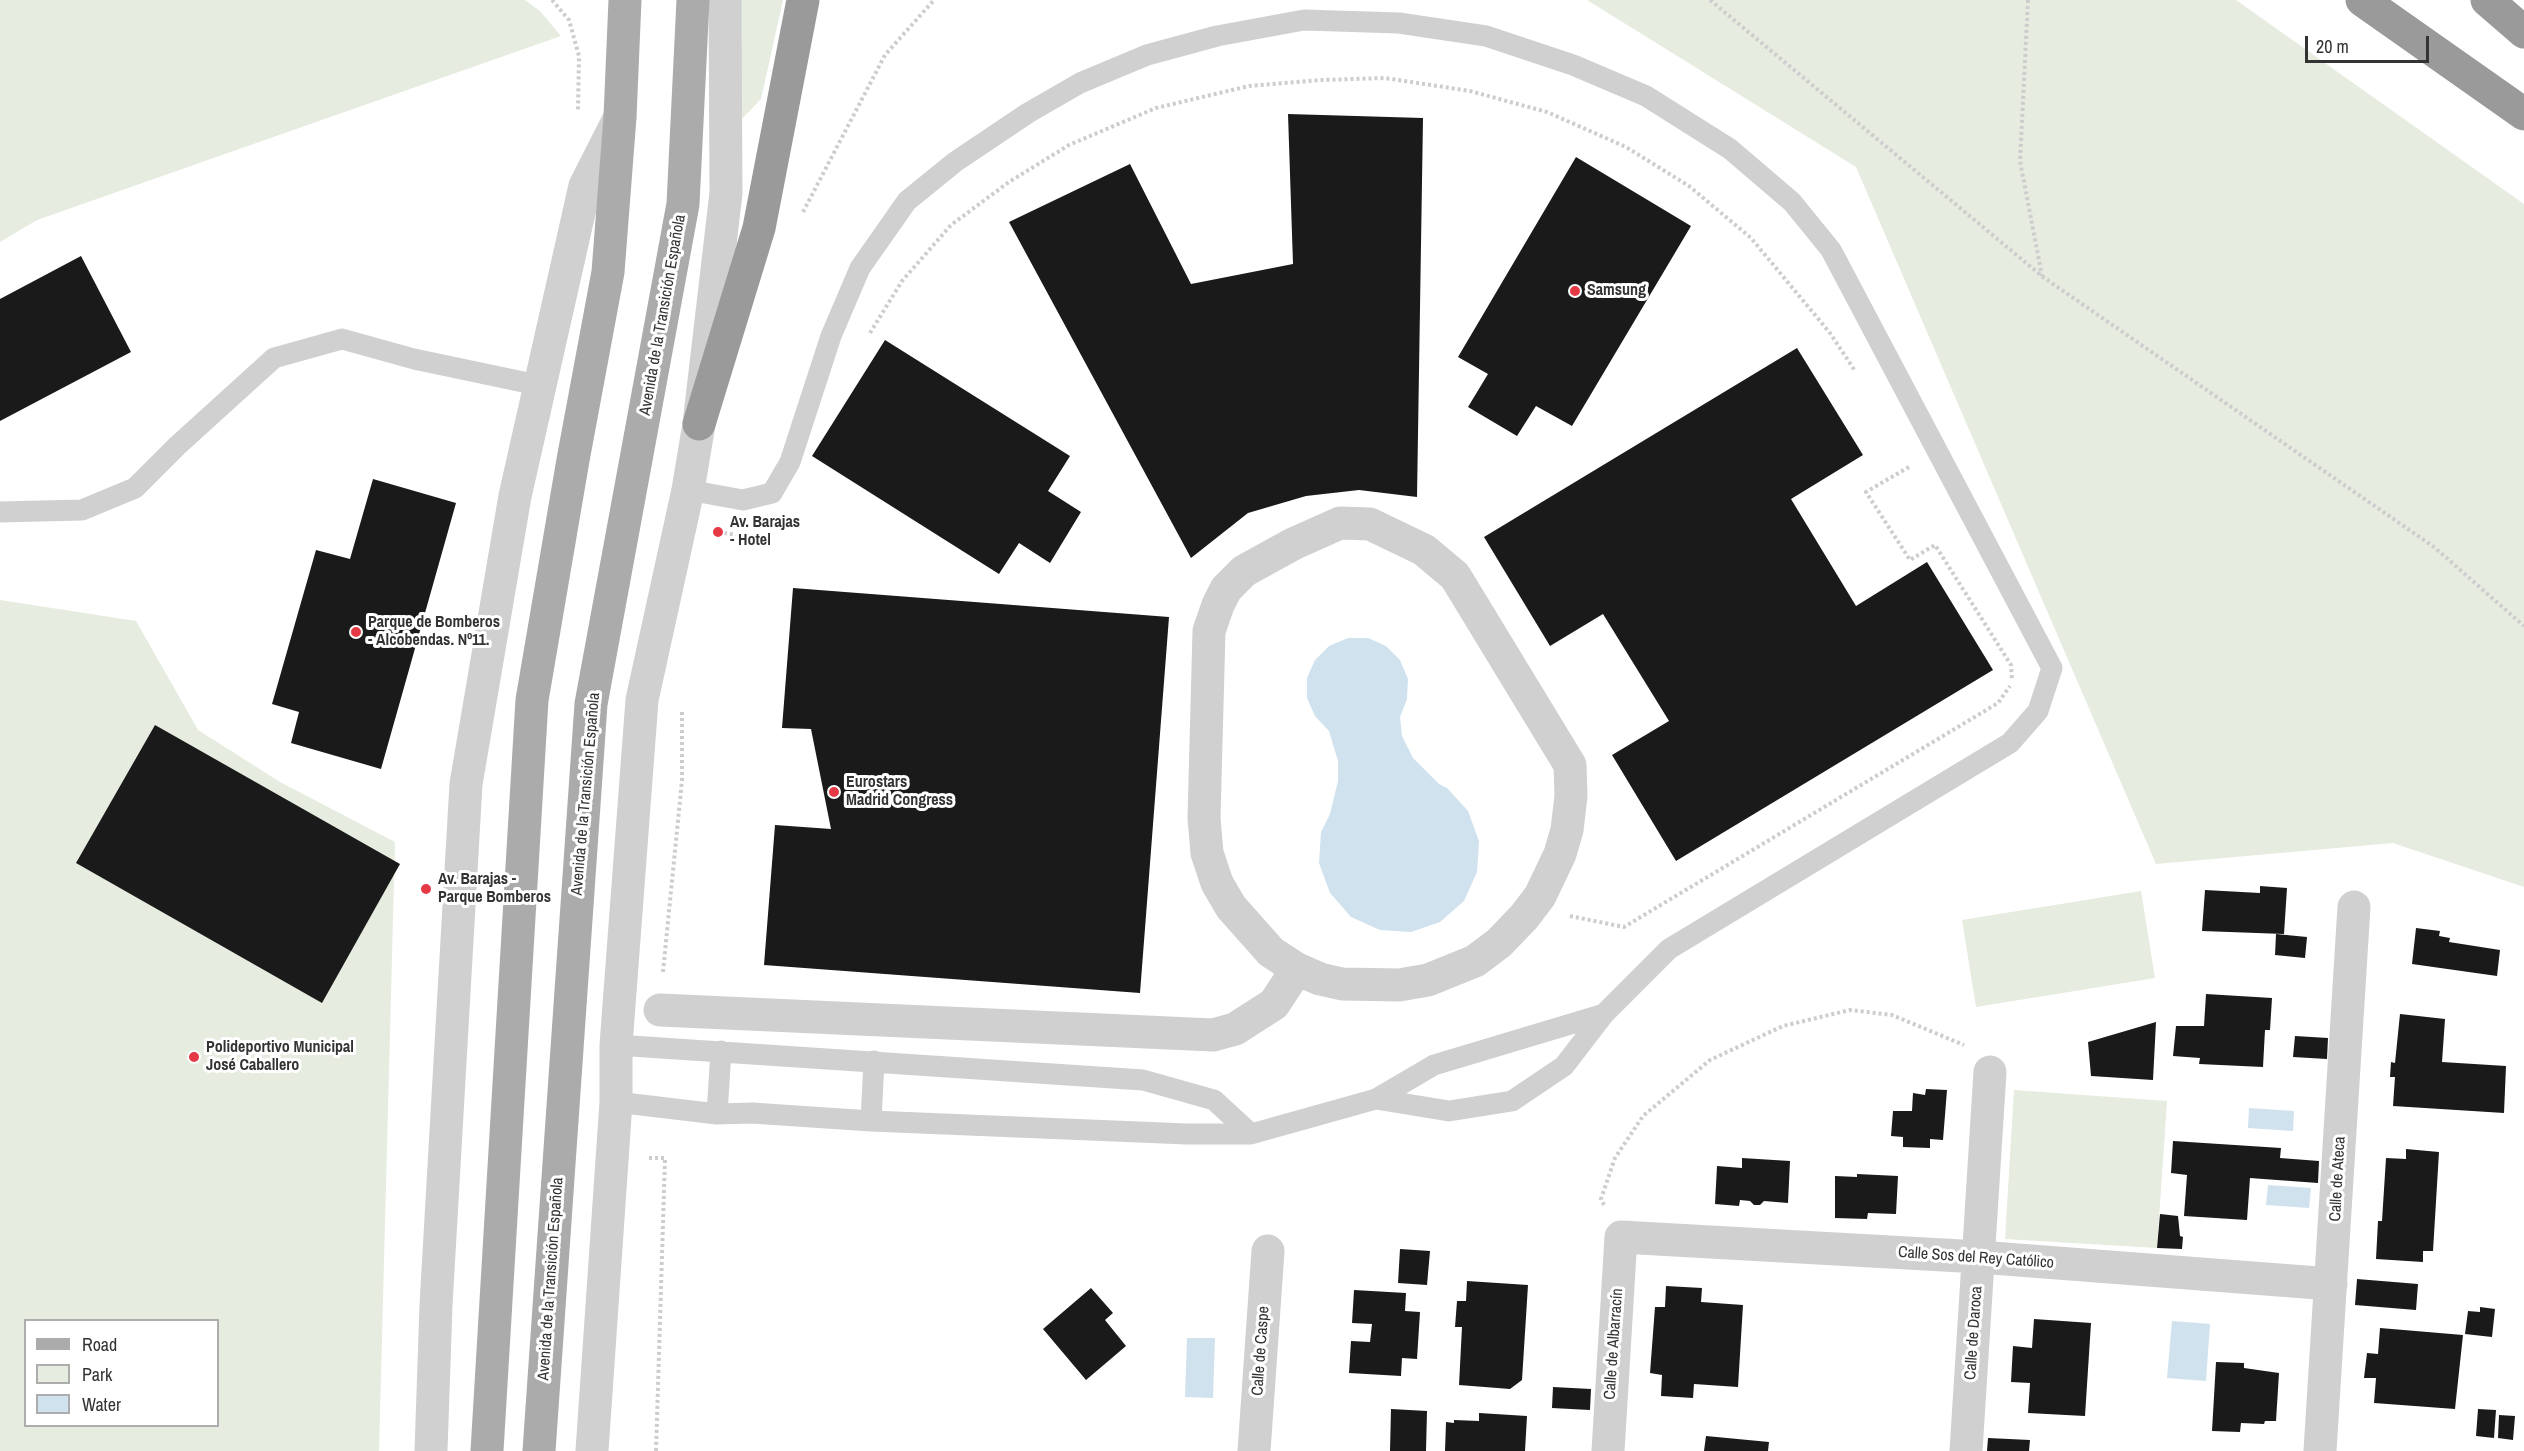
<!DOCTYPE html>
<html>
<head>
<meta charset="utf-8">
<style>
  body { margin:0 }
  #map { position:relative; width:2524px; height:1451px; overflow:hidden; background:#fff; font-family:"Archivo Narrow",sans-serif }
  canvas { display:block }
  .legend { position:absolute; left:24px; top:1319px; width:195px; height:108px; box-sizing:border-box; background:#fff; border:2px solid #adadad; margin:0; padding:8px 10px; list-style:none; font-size:18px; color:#333 }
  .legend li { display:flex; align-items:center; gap:12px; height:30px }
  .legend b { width:30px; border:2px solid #adadad }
  .scale { position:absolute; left:2305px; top:36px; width:124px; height:27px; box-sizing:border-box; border:3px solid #333; border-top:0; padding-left:8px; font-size:18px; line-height:21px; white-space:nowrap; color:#333; -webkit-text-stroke:4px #fff; paint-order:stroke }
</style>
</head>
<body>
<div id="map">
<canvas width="2524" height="1451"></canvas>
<ul class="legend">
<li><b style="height:8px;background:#ababab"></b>Road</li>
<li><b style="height:16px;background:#e6ecdf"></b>Park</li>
<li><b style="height:16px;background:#cfe2ee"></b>Water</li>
</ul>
<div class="scale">20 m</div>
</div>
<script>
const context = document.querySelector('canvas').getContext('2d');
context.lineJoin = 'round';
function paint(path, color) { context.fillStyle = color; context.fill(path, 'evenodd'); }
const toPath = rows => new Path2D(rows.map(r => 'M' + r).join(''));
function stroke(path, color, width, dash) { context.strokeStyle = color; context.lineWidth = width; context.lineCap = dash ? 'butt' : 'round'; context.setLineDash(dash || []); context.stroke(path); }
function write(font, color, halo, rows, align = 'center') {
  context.font = font + ' "Archivo Narrow",sans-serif'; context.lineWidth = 6; context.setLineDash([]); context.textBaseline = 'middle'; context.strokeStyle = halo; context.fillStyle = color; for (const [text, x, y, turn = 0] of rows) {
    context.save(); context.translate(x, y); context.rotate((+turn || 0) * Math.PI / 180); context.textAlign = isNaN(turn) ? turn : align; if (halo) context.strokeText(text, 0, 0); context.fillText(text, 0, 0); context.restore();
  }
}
paint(toPath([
  [0,0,525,0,540,11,561,36,37,220,0,242],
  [736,0,783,0,761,99,739,122],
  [1587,0,2236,0,2524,204,2524,887,2393,843,2156,864,1856,167],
  [0,600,136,621,198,730,280,782,395,842,379,1451,0,1451],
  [26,1320,218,1320,218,1426,26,1426],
  [2141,891,2155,978,1976,1007,1962,920],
  [2014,1090,2167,1101,2157,1248,2005,1239]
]), '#e6ecdf');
paint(toPath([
  [1348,638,1368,638,1386,646,1400,660,1408,679,1407,699,1400,717,1402,736,1413,758,1439,784,1447,788,1468,811,1479,841,1477,872,1464,901,1440,922,1411,932,1380,930,1351,917,1330,893,1319,863,1321,832,1330,814,1338,781,1338,761,1329,731,1315,716,1307,698,1307,678,1315,660,1329,646],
  [2249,1108,2294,1111,2293,1131,2248,1128],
  [2268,1185,2311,1188,2309,1208,2266,1205],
  [2172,1321,2210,1324,2206,1381,2167,1378],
  [1187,1338,1215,1338,1213,1398,1185,1397]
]), '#cfe2ee');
paint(toPath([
  [1288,114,1423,118,1417,497,1359,490,1306,496,1248,513,1191,558,1009,222,1130,164,1191,284,1293,264],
  [1576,157,1691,226,1572,426,1536,406,1517,436,1468,407,1488,374,1458,357],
  [81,256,131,352,0,421,0,299],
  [885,340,1070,456,1048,491,1081,512,1050,563,1019,543,999,574,812,456],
  [1797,348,1863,455,1791,499,1856,606,1927,562,1993,670,1676,861,1612,755,1669,721,1603,614,1550,646,1484,537],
  [373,479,456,503,381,769,291,743,299,712,272,704,316,550,350,559],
  [793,588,1169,617,1140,993,764,965,775,825,831,829,811,729,782,728],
  [155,725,400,864,322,1003,76,863],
  [2260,886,2287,888,2284,934,2202,931,2205,890,2260,893],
  [2416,928,2440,931,2439,936,2450,938,2449,942,2500,950,2497,976,2412,964],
  [2276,934,2307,937,2305,958,2275,955],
  [2206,994,2272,998,2270,1030,2265,1030,2263,1067,2199,1064,2200,1058,2173,1056,2176,1026,2204,1026],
  [2400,1014,2445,1019,2442,1062,2506,1066,2504,1113,2393,1106,2395,1077,2390,1077,2391,1062,2395,1063],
  [2156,1022,2153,1080,2091,1076,2088,1042],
  [2295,1036,2328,1038,2327,1059,2293,1057],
  [1926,1089,1947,1090,1943,1140,1930,1139,1930,1148,1903,1147,1903,1137,1891,1136,1893,1111,1912,1111,1913,1093,1925,1095],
  [2173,1141,2281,1148,2280,1158,2319,1161,2318,1183,2250,1178,2247,1220,2184,1216,2187,1175,2171,1173],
  [2406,1149,2439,1152,2433,1251,2423,1251,2423,1262,2376,1259,2378,1221,2382,1221,2386,1158,2406,1159],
  [1742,1158,1790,1161,1788,1203,1764,1201,1760,1205,1754,1205,1750,1201,1740,1200,1739,1206,1715,1204,1717,1166,1742,1168],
  [1857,1174,1898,1176,1896,1214,1868,1213,1867,1219,1835,1218,1835,1176,1857,1177],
  [2160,1214,2178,1216,2180,1236,2183,1237,2182,1249,2157,1248],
  [1400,1249,1430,1251,1427,1285,1398,1283],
  [2357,1279,2418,1284,2416,1310,2355,1305],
  [1467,1281,1528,1285,1522,1380,1510,1389,1459,1385,1462,1327,1455,1327,1457,1301,1466,1301],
  [1666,1286,1702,1288,1701,1302,1743,1305,1738,1387,1694,1384,1693,1398,1661,1396,1662,1375,1650,1373,1655,1307,1665,1307],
  [1091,1288,1113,1313,1105,1320,1126,1346,1086,1380,1043,1329],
  [1354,1290,1406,1293,1405,1311,1420,1312,1417,1359,1402,1358,1401,1376,1349,1373,1351,1341,1370,1342,1372,1324,1352,1323],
  [2480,1307,2495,1309,2492,1337,2465,1334,2468,1311,2480,1312],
  [2034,1319,2091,1323,2085,1416,2028,1413,2030,1383,2011,1382,2013,1346,2032,1348],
  [2380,1328,2463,1335,2455,1409,2374,1403,2376,1378,2364,1378,2367,1353,2378,1354],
  [2216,1362,2244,1363,2244,1368,2279,1373,2276,1421,2265,1421,2264,1424,2241,1423,2240,1432,2212,1431],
  [1553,1387,1591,1389,1590,1410,1552,1408],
  [1391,1409,1427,1411,1426,1451,1390,1451],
  [2478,1409,2496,1410,2494,1438,2476,1436],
  [1479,1413,1527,1416,1525,1451,1445,1451,1446,1422,1454,1423,1454,1420,1479,1421],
  [2499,1415,2515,1416,2513,1440,2498,1438],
  [1706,1436,1769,1442,1768,1451,1704,1451],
  [1988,1438,2030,1440,2029,1451,1987,1451]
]), '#1a1a1a');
stroke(toPath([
  [552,0,569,20,579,56,578,111],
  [1710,0,2043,277,2434,547,2524,626],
  [2028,0,2020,161,2042,276],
  [803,212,885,55,934,0],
  [870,333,902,281,951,225,1009,182,1069,145,1156,108,1249,86,1322,80,1385,78,1470,91,1547,112,1626,147,1689,186,1751,238,1830,333,1855,371],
  [1909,467,1866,492,1910,560,1935,545,2011,665,2012,680],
  [718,532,737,535],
  [1570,916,1624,927,1998,703,2010,686],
  [663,972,682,780,682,710],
  [649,1158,665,1158,656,1451],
  [1604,1205,1601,1199,1615,1158,1643,1116,1710,1060,1783,1026,1850,1010,1892,1015,1964,1045]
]), '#cdcdcd', 4, [3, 3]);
stroke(toPath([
  [688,490,743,500,772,493,790,462,831,336,860,268,907,201,955,162,1028,113,1080,83,1147,55,1217,36,1304,20,1399,23,1486,36,1573,65,1646,96,1730,149,1792,202,1831,250,2052,668,2038,711,2010,743,1669,949,1604,1014,1564,1066,1512,1101,1449,1111,1376,1099],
  [0,512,82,510,135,488,177,446,274,358,342,339,414,359,528,383,540,384],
  [616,1045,1143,1080,1214,1100,1251,1134],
  [616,1102,717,1114,752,1113,871,1121,1187,1134,1251,1134,1376,1099,1434,1065,1604,1014],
  [717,1114,721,1051],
  [871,1121,874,1061]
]), '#d0d0d0', 21);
stroke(toPath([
  [1340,523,1370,524,1424,550,1455,576,1570,765,1571,796,1567,830,1560,854,1540,896,1524,917,1499,943,1475,961,1428,980,1399,985,1342,984,1320,979,1297,969,1271,952,1231,907,1217,883,1207,853,1204,818,1209,631,1218,605,1226,589,1244,571,1293,544,1340,523],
  [660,1010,1213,1035,1235,1029,1274,1004,1297,969],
  [431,1451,436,1305,466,784,515,496,585,186,620,117],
  [592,1451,616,1102,616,1045,642,700,688,490,699,424,726,193,725,0],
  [1254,1451,1268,1251],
  [1608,1451,1621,1237,1979,1257,2331,1284],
  [1966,1451,1990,1072],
  [2320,1451,2354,907]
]), '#d0d0d0', 33);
stroke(toPath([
  [487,1451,532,700,573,460,608,272,620,117,625,0],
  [539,1451,591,704,683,204,693,0]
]), '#ababab', 33);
stroke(toPath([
  [2362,0,2524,114],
  [2487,0,2524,32],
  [699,424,759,228,803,0]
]), '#9a9a9a', 33);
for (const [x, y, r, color] of [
  [1575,291,6,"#e63946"],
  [718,532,6,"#e63946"],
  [356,632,6,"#e63946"],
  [834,792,6,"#e63946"],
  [426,889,6,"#e63946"],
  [194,1057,6,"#e63946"]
]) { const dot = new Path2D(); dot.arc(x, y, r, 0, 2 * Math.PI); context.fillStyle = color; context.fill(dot); stroke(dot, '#fff', 2); }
write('bold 16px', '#333', '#fff', [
  ["Samsung",1587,291],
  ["Av. Barajas",730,523],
  ["- Hotel",730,541],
  ["Parque de Bomberos",368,623],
  ["- Alcobendas. Nº11.",368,641],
  ["Eurostars",846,783],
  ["Madrid Congress",846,801],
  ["Av. Barajas -",438,880],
  ["Parque Bomberos",438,898],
  ["Polideportivo Municipal",206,1048],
  ["José Caballero",206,1066]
], 'left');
write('16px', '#333', '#fff', [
  ["Avenida de la Transición Española",663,315,-80],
  ["Avenida de la Transición Española",586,794,-85],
  ["Calle de Ateca",2338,1179,-87],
  ["Calle Sos del Rey Católico",1976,1258,4],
  ["Avenida de la Transición Española",551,1279,-86],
  ["Calle de Daroca",1974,1333,-86],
  ["Calle de Albarracín",1614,1344,-86],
  ["Calle de Caspe",1261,1351,-86]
]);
</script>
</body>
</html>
